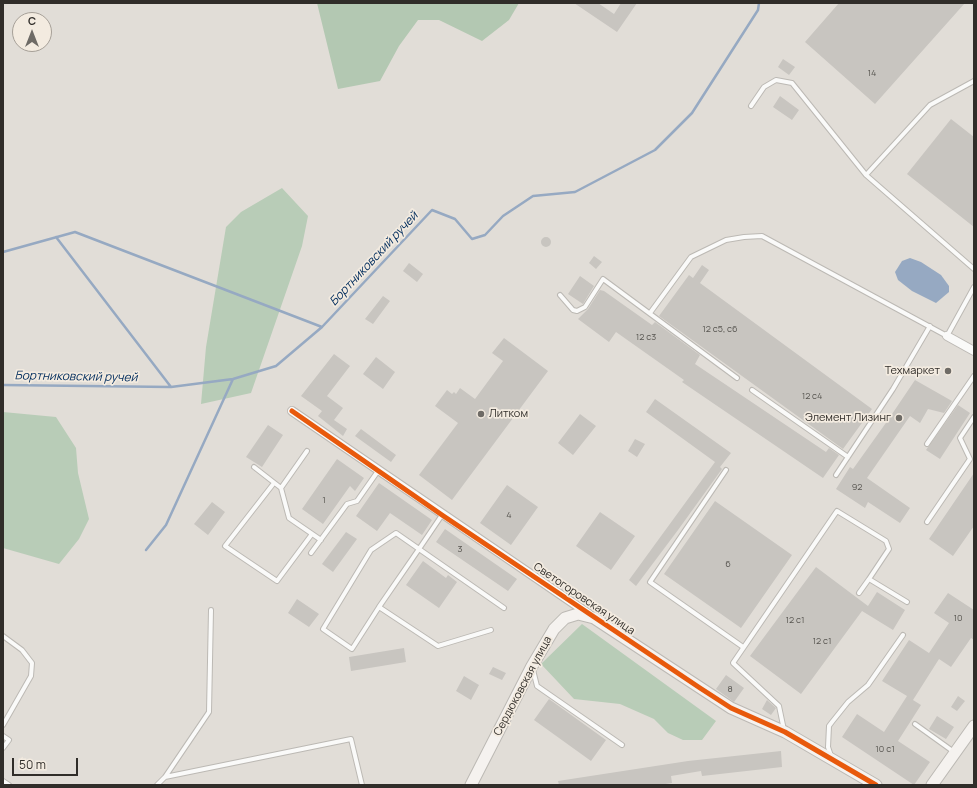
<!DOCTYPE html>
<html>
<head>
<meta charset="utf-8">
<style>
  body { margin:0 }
  #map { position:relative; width:977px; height:788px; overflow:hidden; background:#e1ddd7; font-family:Manrope,sans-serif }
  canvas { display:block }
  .frame { position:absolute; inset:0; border:4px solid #302d29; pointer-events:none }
  .north { position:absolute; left:12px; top:12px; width:40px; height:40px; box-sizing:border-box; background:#f3ebe0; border:1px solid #a59f97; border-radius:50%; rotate:0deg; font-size:11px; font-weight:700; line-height:16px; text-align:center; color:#302d29 }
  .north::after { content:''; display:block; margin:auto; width:14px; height:18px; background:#6e6b66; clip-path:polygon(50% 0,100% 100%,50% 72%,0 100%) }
  .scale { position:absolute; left:12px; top:758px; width:66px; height:18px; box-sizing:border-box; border:2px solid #302d29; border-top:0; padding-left:5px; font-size:12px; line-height:14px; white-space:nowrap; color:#302d29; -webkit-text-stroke:3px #f3ebe0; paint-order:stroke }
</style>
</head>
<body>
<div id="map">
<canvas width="977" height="788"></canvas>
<div class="frame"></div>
<div class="north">С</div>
<div class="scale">50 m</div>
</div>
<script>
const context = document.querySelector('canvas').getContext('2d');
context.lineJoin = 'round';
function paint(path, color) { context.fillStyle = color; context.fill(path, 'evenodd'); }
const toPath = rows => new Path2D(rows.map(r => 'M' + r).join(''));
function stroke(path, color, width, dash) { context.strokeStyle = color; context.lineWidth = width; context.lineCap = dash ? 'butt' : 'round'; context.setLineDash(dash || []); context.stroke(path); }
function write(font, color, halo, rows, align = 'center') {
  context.font = font + ' Manrope,sans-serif'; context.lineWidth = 3.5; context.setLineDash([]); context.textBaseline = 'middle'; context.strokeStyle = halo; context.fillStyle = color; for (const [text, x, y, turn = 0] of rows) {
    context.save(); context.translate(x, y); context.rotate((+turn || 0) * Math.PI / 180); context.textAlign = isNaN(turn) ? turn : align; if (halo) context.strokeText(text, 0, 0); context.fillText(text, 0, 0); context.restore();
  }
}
paint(toPath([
  [282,188,308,216,302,246,251,393,201,404,206,347,226,227,241,212],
  [3,412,56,417,76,448,78,473,89,519,79,539,59,564,3,548],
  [582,624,716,721,702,740,683,740,668,733,654,719,620,704,574,699,541,664]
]), '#b8ccb7');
paint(toPath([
  [317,3,519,3,509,20,482,41,439,20,418,20,399,46,380,81,338,89]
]), '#b3c8b2');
paint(toPath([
  [910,258,921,262,941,275,949,286,949,292,936,303,912,291,898,280,895,272,902,261]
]), '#96a9c2');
stroke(toPath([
  [56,237,171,387],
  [3,252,75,232,322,327],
  [3,385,171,387,233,379,276,366,322,327,432,210,455,219,472,239,485,235,503,216,533,196,575,192,655,150,692,113,758,10,759,3],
  [146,550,166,525,233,379]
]), '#96a9c2', 2.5);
paint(toPath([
  [574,3,598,3,614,14,621,3,637,3,617,32],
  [839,3,965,3,875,104,805,42],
  [783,59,795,67,789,75,778,67],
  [780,96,799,110,792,120,773,107],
  [951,119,974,137,974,227,907,174],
  '541 242a5 5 0 1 1 10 0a5 5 0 1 1-10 0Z',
  [594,256,602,262,596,269,589,263],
  [409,263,423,274,417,282,403,271],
  [702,265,709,270,700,283,872,409,843,449,659,316,689,275,693,278],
  [580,276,594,286,583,304,568,294],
  [600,290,604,291,652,325,655,322,700,355,695,364,826,452,829,448,839,455,823,478,682,382,684,380,616,332,609,342,578,319,588,309],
  [383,296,390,301,373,324,365,319],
  [504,338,548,371,452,500,419,475,458,423,435,406,447,390,452,394,454,392,456,394,460,388,475,399,503,361,492,353],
  [334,354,350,366,327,396,343,408,334,420,347,429,343,436,318,416,322,411,301,396],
  [376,357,395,372,383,389,363,374],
  [915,380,952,401,944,413,928,409,920,423,910,416,867,478,910,508,900,523,868,502,865,508,836,489,850,467,853,469,888,420],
  [655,399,731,453,720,467,722,469,678,530,636,586,629,580,715,462,646,412],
  [958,405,970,413,940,459,926,450],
  [580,414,596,426,573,455,558,443],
  [268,425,283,435,262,467,246,457],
  [361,429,396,455,391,462,355,436],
  [635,439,645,444,637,457,628,451],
  [337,459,364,478,355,491,350,486,323,524,302,509],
  [974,473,974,526,953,556,929,539],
  [379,483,432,520,422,535,390,513,377,531,356,516],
  [507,485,538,507,511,545,480,523],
  [715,501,792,555,741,628,664,574],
  [212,502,225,512,208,535,194,524],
  [600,512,635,536,611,570,576,546],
  [445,529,517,579,508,591,436,542],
  [346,532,357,539,333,572,322,564],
  [423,561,446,578,448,575,457,582,439,608,406,585],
  [816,567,868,606,877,592,905,610,893,630,862,611,801,694,750,656],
  [948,593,974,610,974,640,971,638,951,667,939,659,913,700,921,705,898,741,930,762,914,785,842,737,857,714,884,732,907,696,882,681,909,640,929,653,949,623,934,613],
  [297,599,319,614,309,627,288,613],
  [404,648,406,662,351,671,349,657],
  [493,667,506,673,502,680,489,674],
  [726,675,744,688,734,702,716,689],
  [464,676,479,685,471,700,456,691],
  [958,696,965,701,957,711,951,707],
  [549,699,606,740,591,761,534,720],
  [767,700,776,708,771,715,762,709],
  [937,716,954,727,946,739,929,729],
  [781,751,782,767,702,776,701,771,671,776,672,783,659,785,559,785,558,781,688,761]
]), '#c8c5c0');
const lane = toPath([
  [751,106,764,87,776,80,792,83,866,175,974,269],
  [866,175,930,105,974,81],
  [560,295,573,310,577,311,585,307,603,279,737,378],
  [650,313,691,257,726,240,744,237,762,236,947,336,974,287],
  [752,390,848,457],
  [927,444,974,376],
  [254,467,281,488,289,518,321,540],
  [726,470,650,582,743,647],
  [836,475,893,389,930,326],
  [274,483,225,546,277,581,312,534],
  [281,488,307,451],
  [442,515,419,549,379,607,352,649,323,629,371,550,396,533,419,549,504,608],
  [927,522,970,459,960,438,974,417],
  [311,553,347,504,357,501,378,471],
  [859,593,869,579],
  [379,607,438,646,491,630],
  [3,636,22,650,32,663,31,676,3,725],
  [533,670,537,686,622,745],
  [915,724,954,752],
  [784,730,779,706,733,663,837,511,886,541,889,549,869,579,907,602],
  [3,736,9,740,3,748],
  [831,756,828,747,829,726,832,722,848,702,868,685,903,635],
  [165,777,209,712,211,610],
  [3,781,9,785],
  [157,785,165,777,351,739,362,785]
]);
const street = toPath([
  [947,336,974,351],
  [292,411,589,614]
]);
const secondary = toPath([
  [471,785,532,666,554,629,565,618,578,614,594,618,731,708,785,732,876,785],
  [932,785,974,726]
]);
stroke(lane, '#bcb9b4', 6);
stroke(street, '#bcb9b4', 10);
stroke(secondary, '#bcb9b4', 13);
stroke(lane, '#fafaf9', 4);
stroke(street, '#fafaf9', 8);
stroke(secondary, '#f5f2ef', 11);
stroke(toPath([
  [292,411,442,515,700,688,731,708,785,732,876,785]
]), '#e8590c', 5);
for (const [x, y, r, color] of [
  [948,371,4,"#6e6b66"],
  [481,414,4,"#6e6b66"],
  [899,418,4,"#6e6b66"]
]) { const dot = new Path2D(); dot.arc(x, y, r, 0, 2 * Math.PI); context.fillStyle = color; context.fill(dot); stroke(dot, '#f3ebe0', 1.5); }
write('9px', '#585651', null, [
  ["14",872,73],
  ["12 с5, с6",720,329],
  ["12 с3",646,337],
  ["12 с4",812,396],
  ["92",857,487],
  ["1",324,500],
  ["4",509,515],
  ["3",460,549],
  ["6",728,564],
  ["10",958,618],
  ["12 с1",795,620],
  ["12 с1",822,641],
  ["8",730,689],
  ["10 с1",885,749]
]);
write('11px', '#302d29', '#f3ebe0', [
  ["Техмаркет",940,371],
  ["Литком",489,414,"left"],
  ["Элемент Лизинг",891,418]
], 'right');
write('11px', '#302d29', '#f3ebe0', [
  ["Светогоровская улица",584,599,34],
  ["Сердюковская улица",523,686,-62]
]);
write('italic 12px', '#073160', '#f3ebe0', [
  ["Бортниковский ручей",374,259,-47],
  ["Бортниковский ручей",76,377,1]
]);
</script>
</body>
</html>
